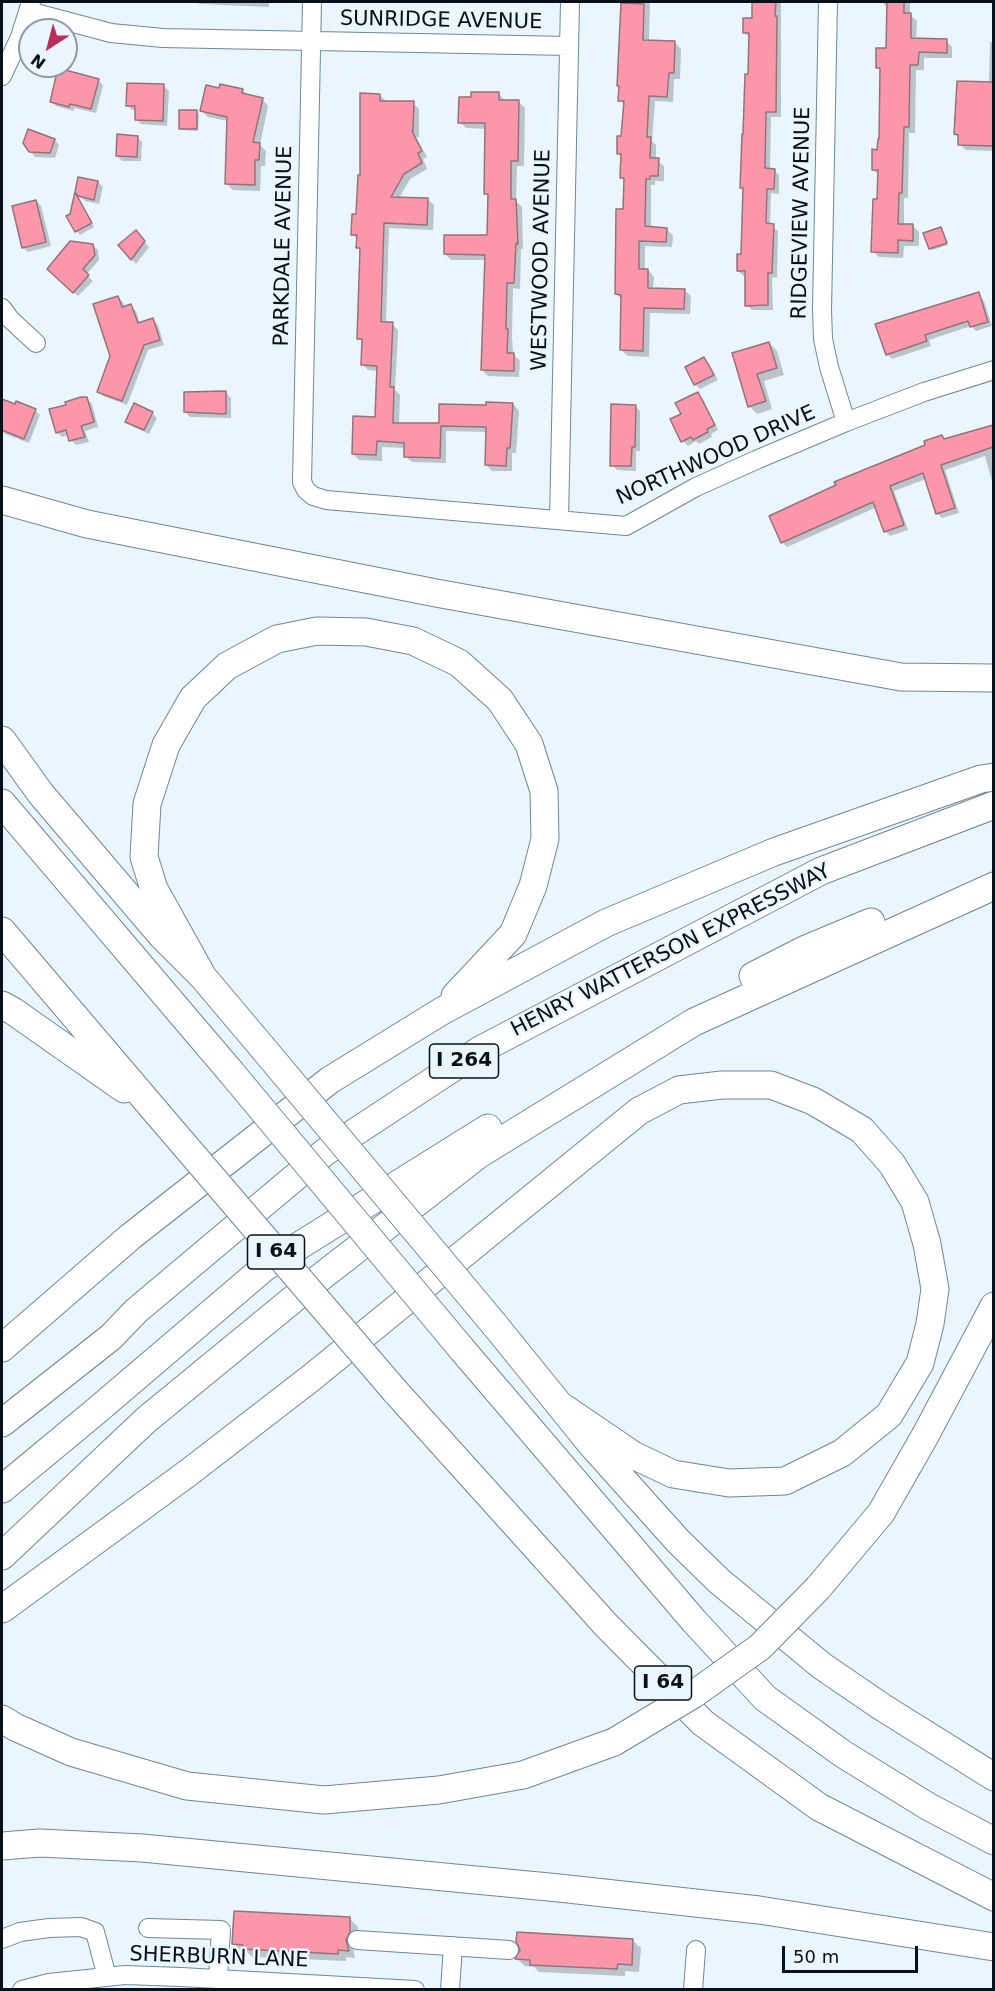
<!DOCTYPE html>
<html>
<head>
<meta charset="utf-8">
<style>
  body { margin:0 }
  #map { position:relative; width:995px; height:1991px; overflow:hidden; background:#eaf5fe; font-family:"DejaVu Sans",sans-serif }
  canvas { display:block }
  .frame { position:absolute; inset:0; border:3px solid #081119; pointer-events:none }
  .north { position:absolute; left:18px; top:18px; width:60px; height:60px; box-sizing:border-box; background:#eaf5fe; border:2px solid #909aa2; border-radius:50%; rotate:216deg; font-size:16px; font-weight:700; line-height:24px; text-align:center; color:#081119 }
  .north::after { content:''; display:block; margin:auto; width:21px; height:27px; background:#ba2c59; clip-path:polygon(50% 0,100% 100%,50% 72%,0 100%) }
  .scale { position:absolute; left:782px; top:1946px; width:136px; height:27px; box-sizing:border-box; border:3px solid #081119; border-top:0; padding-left:8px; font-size:18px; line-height:21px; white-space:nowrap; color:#081119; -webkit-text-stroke:4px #eaf5fe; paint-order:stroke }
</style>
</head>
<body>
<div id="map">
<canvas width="995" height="1991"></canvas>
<div class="frame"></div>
<div class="north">N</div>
<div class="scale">50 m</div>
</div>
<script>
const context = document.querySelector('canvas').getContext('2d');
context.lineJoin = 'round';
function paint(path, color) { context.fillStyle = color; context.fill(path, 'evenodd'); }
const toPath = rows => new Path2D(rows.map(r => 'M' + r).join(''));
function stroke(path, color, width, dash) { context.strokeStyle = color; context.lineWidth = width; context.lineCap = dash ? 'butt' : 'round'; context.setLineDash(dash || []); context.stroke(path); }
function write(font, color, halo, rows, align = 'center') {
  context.font = font + ' "DejaVu Sans",sans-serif'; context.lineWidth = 5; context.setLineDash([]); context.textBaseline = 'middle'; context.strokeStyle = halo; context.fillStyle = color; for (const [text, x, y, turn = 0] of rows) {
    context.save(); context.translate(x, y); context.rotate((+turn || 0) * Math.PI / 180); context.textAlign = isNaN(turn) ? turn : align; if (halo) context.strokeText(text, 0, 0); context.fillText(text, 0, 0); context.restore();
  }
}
paint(toPath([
  [197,2,269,2,269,7,200,4],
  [623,2,658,2,650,2,649,41,675,43,681,49,680,79,674,79,673,102,655,101,652,141,656,145,656,160,664,166,664,181,655,181,655,185,651,185,651,228,667,229,673,236,672,247,645,246,645,270,648,270,654,277,653,289,684,290,691,296,690,314,650,313,649,357,628,356,621,350,623,300,616,294,625,211,625,182,621,178,622,157,618,153,623,138,625,105,620,100,621,87,619,85],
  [754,2,781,2,781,117,771,117,770,170,774,170,779,175,779,194,771,193,770,225,778,231,777,277,772,278,773,310,752,310,747,305,747,276,744,276,738,271,742,255,744,190,742,187,749,76,750,38,744,32,753,19],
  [884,2,910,2,910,15,917,21,916,40,946,41,952,47,952,58,924,58,924,70,916,70,915,133,909,133,908,198,904,198,904,225,913,226,919,232,919,246,904,246,903,258,879,257,873,251,878,201,879,175,873,170,879,151,882,71,877,67,887,49,888,9,884,4],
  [990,42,994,42,994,151,966,150,959,144,960,138,956,134,989,83],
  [98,80,103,85,96,113,74,108,74,111,56,106,51,101],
  [164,86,169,91,167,126,141,124,136,119,137,110,132,110,127,105],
  [243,91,248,96,262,99,268,106,260,145,266,151,265,166,261,166,260,191,233,190,226,183,228,121,208,117,201,110],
  [499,94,505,101,519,102,525,108,524,166,517,166,516,201,522,207,523,249,521,249,520,289,513,288,512,336,513,354,520,361,519,377,488,376,482,370,487,260,451,260,445,254,489,237,490,198,486,194,487,129,466,128,460,122],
  [380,95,387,102,413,103,419,109,419,137,416,137,427,157,423,159,427,169,410,179,399,198,427,199,434,205,433,230,389,228,386,324,392,324,398,330,395,390,400,395,399,424,440,425,488,407,513,404,519,411,516,453,512,453,512,471,492,471,486,465,487,432,446,431,446,463,412,462,405,456,406,448,382,447,382,461,359,460,353,454,376,418,378,371,368,370,362,364,363,343,359,338,361,251,358,247,358,240,353,235,357,216,361,176],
  [197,112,199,114,198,131,183,130,181,128],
  [29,131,55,140,59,145,55,158,35,157,30,151],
  [137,137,142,142,141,161,122,161,117,156],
  [98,182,103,187,99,204,85,201,79,195],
  [76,195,94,227,80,235,77,231,71,215],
  [36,201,41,206,51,246,28,252,23,247],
  [941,229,948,245,932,250,930,248],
  [141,237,149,247,136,264,120,245],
  [92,245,98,250,99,260,86,275,93,281,78,296,49,269],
  [979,295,984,301,992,326,976,331,971,326,929,340,931,346,892,359,887,354],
  [118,297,123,302,125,308,131,306,136,311,140,324,153,320,158,325,164,345,148,350,127,405,103,396,98,391,112,356],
  [769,343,777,351,784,375,764,381,772,409,757,414,749,406,734,354],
  [704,359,709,363,718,380,700,389,695,384],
  [226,393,231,398,231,418,190,417,185,412],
  [698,394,703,399,718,430,711,434,712,437,699,444,696,441,688,446,683,441,683,415],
  [87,399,92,404,98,427,85,431,89,442,76,445,71,440,69,435,62,437,57,432],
  [2,400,35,410,40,415,29,443,5,434,2,430],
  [635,406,640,411,640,451,636,451,636,471,617,470,612,465],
  [152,413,157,418,149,434,132,426,127,421],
  [994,426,994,488,985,456,945,470,959,513,942,518,937,513,926,479,894,491,908,530,890,536,885,531,877,507,787,547,782,542,945,440],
  [350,1919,358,1927,357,1940,353,1948,355,1958,346,1957,346,1961,252,1957,247,1952,241,1951,234,1944],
  [633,1941,641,1948,639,1972,625,1971,625,1976,539,1972,534,1967,525,1966,517,1959]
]), '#0003');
const building = toPath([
  [752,2,776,2,775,16,777,16,776,112,766,112,765,168,775,169,774,189,767,189,766,223,774,224,772,273,768,273,768,305,745,306,745,271,737,271,737,254,741,254,743,188,740,188,742,134,743,134,745,74,748,74,749,33,743,33,743,18,752,18,752,2],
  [887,2,904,2,904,13,911,13,911,38,947,39,947,53,919,52,918,65,910,65,909,127,904,127,902,193,899,193,898,224,913,224,913,241,898,240,898,253,871,252,873,199,877,199,878,170,872,170,872,149,877,150,878,139,879,139,880,68,876,68,876,48,886,48,887,2],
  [621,3,644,4,643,40,675,41,674,73,669,73,667,97,649,96,647,137,651,137,650,158,659,158,658,176,650,176,650,179,646,179,645,226,667,228,666,242,639,241,639,269,648,269,648,288,685,289,684,309,644,308,643,351,620,350,621,295,615,294,616,209,623,209,624,178,620,178,621,154,617,154,617,136,621,136,624,101,618,101,619,86,617,86,621,3],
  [58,68,99,79,91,109,70,104,69,107,50,102,58,68],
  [957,81,993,82,993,146,958,145,958,135,954,134,957,81],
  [127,83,164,84,163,121,135,120,135,106,126,106,127,83],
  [220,84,243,89,242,93,263,98,253,142,260,143,259,160,255,160,255,185,225,184,227,117,200,111,206,85,219,88,220,84],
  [471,92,499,92,499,100,519,100,518,161,511,161,511,199,516,199,518,244,516,243,514,283,507,283,506,329,508,329,507,353,514,353,514,371,481,370,485,255,444,254,444,235,487,235,488,194,484,194,485,123,458,123,459,97,471,97,471,92],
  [360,93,380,94,380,101,414,101,413,131,412,131,422,151,418,153,422,163,404,174,391,197,428,198,427,225,384,223,381,322,393,322,390,387,394,387,393,423,439,423,439,404,486,405,486,402,513,403,510,448,507,448,506,466,485,465,486,427,441,426,440,458,404,457,404,443,377,441,376,455,352,454,353,416,375,417,377,366,361,365,362,339,357,339,360,248,356,248,357,235,351,235,352,214,356,214,358,175,360,175,360,93],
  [179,110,197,110,197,129,179,129,179,110],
  [28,129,55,139,50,153,29,152,23,143,28,129],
  [117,134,138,136,137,157,116,156,117,134],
  [78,177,98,181,94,200,78,196,75,192,78,177],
  [75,192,92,223,75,232,66,216,70,214,75,192],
  [36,200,46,242,22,248,12,206,36,200],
  [941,227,947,243,929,249,923,233,941,227],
  [136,230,145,241,131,260,118,245,136,230],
  [70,241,93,244,95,255,83,269,89,275,73,293,47,269,70,241],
  [979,292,988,322,970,327,968,321,925,335,927,341,886,355,875,324,979,292],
  [118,296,122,307,131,304,138,323,153,318,160,340,144,345,122,401,97,392,110,356,93,304,118,296],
  [769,342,777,368,757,374,766,401,748,407,732,353,769,342],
  [704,357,714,375,694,385,685,367,704,357],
  [226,391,226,414,184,412,184,392,226,391],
  [698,392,715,425,707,429,708,432,693,440,691,437,681,442,670,419,681,414,675,403,698,392],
  [81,397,87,397,94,422,81,426,85,437,69,441,66,430,56,433,49,409,66,405,65,402,81,397],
  [2,399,15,404,16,401,36,409,24,439,2,430,2,399],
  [134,403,153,412,144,430,125,422,134,403],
  [611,404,636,405,635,447,632,447,631,466,610,466,611,404],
  [993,425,993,447,941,465,955,508,936,514,923,473,890,486,904,525,884,532,873,502,781,543,769,516,836,485,834,482,925,445,924,441,942,435,944,439,993,425],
  [234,1911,350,1917,350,1932,346,1940,349,1951,338,1950,338,1954,242,1949,243,1945,232,1944,234,1911],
  [517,1932,633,1939,632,1965,618,1964,617,1969,530,1965,530,1960,515,1959,520,1950,516,1941,517,1932]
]);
paint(building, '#fc97ab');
stroke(building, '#947378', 1.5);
const minor = toPath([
  [312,2,302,482,306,490,313,496,326,500,626,526,696,487,756,460,846,422,924,392,994,370],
  [828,2,822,310,823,339,829,367,846,422],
  [28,11,111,33,163,38,569,46],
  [2,76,20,37,31,2],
  [2,308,10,319,36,343],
  [559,520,570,2],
  [148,1928,221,1930,218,1979],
  [2,1939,20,1932,49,1928,81,1927,95,1932,107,1977],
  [357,1940,509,1950],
  [22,1990,49,1983,125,1975,181,1977,415,1990],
  [450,1990,453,1946],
  [693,1990,696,1950]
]);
const highway = toPath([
  [2,500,87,524,436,593,901,677,994,678],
  [2,740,41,794,162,936,203,977,262,1047],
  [2,803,230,1071],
  [2,931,157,1113],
  [753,976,804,950,871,922],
  [203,977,154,889,144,857,147,804,166,745,193,698,227,666,277,639,317,631,366,632,413,641,459,663,500,700,529,744,544,791,545,839,533,886,513,934,455,996],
  [2,1005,13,1011,124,1089],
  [494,1324,591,1444,678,1541,719,1581,822,1666,882,1707,994,1777],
  [460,1347,694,1621,765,1698,843,1754,929,1807,994,1841],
  [2,1348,130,1237,330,1080,442,1011,606,923,774,852,981,779,994,777],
  [395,1391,606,1625,703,1723,819,1807,994,1897],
  [2,1423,111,1337,136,1311,325,1152,480,1050,821,871,994,805],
  [2,1489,95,1412,265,1267,488,1128],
  [2,1556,146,1420,308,1287,478,1155,694,1022,994,886],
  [818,1588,881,1513,925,1436,994,1306],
  [2,1609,188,1473,311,1378,639,1111,679,1090,722,1085,771,1085,813,1101,862,1130,892,1164,915,1202,927,1244,935,1289,930,1324,920,1363,889,1415,842,1453,785,1481,729,1483,673,1474,633,1455,564,1408],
  [2,1719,15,1727,71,1752,187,1786,324,1800,439,1790,523,1775,614,1742],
  [2,1846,40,1843,142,1848,559,1888,759,1910,994,1947]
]);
stroke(minor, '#6e879b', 20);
stroke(highway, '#6e879b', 29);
stroke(minor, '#fff', 18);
stroke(highway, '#fff', 27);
const highwayBridge = toPath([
  [262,1047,494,1324],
  [230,1071,460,1347],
  [157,1113,395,1391],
  [614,1742,694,1694,760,1647,818,1588]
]);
stroke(highwayBridge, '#6e879b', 29, []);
stroke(highwayBridge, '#fff', 27);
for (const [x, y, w] of [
  [464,1061,69],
  [276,1252,57],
  [663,1683,57]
]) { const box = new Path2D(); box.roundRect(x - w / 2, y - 17, w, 34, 4.5); context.fillStyle = '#eaf5fe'; context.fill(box); stroke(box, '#081119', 1.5); }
write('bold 20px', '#081119', null, [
  ["I 264",464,1061],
  ["I 64",276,1252],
  ["I 64",663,1683]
]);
write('21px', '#081119', '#eaf5fe', [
  ["SUNRIDGE AVENUE",441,21,1],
  ["RIDGEVIEW AVENUE",802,213,-89],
  ["PARKDALE AVENUE",284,246,-89],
  ["WESTWOOD AVENUE",542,260,-89],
  ["NORTHWOOD DRIVE",716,456,-24],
  ["HENRY WATTERSON EXPRESSWAY",671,951,-27],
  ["SHERBURN LANE",219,1958,2]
]);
</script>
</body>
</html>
